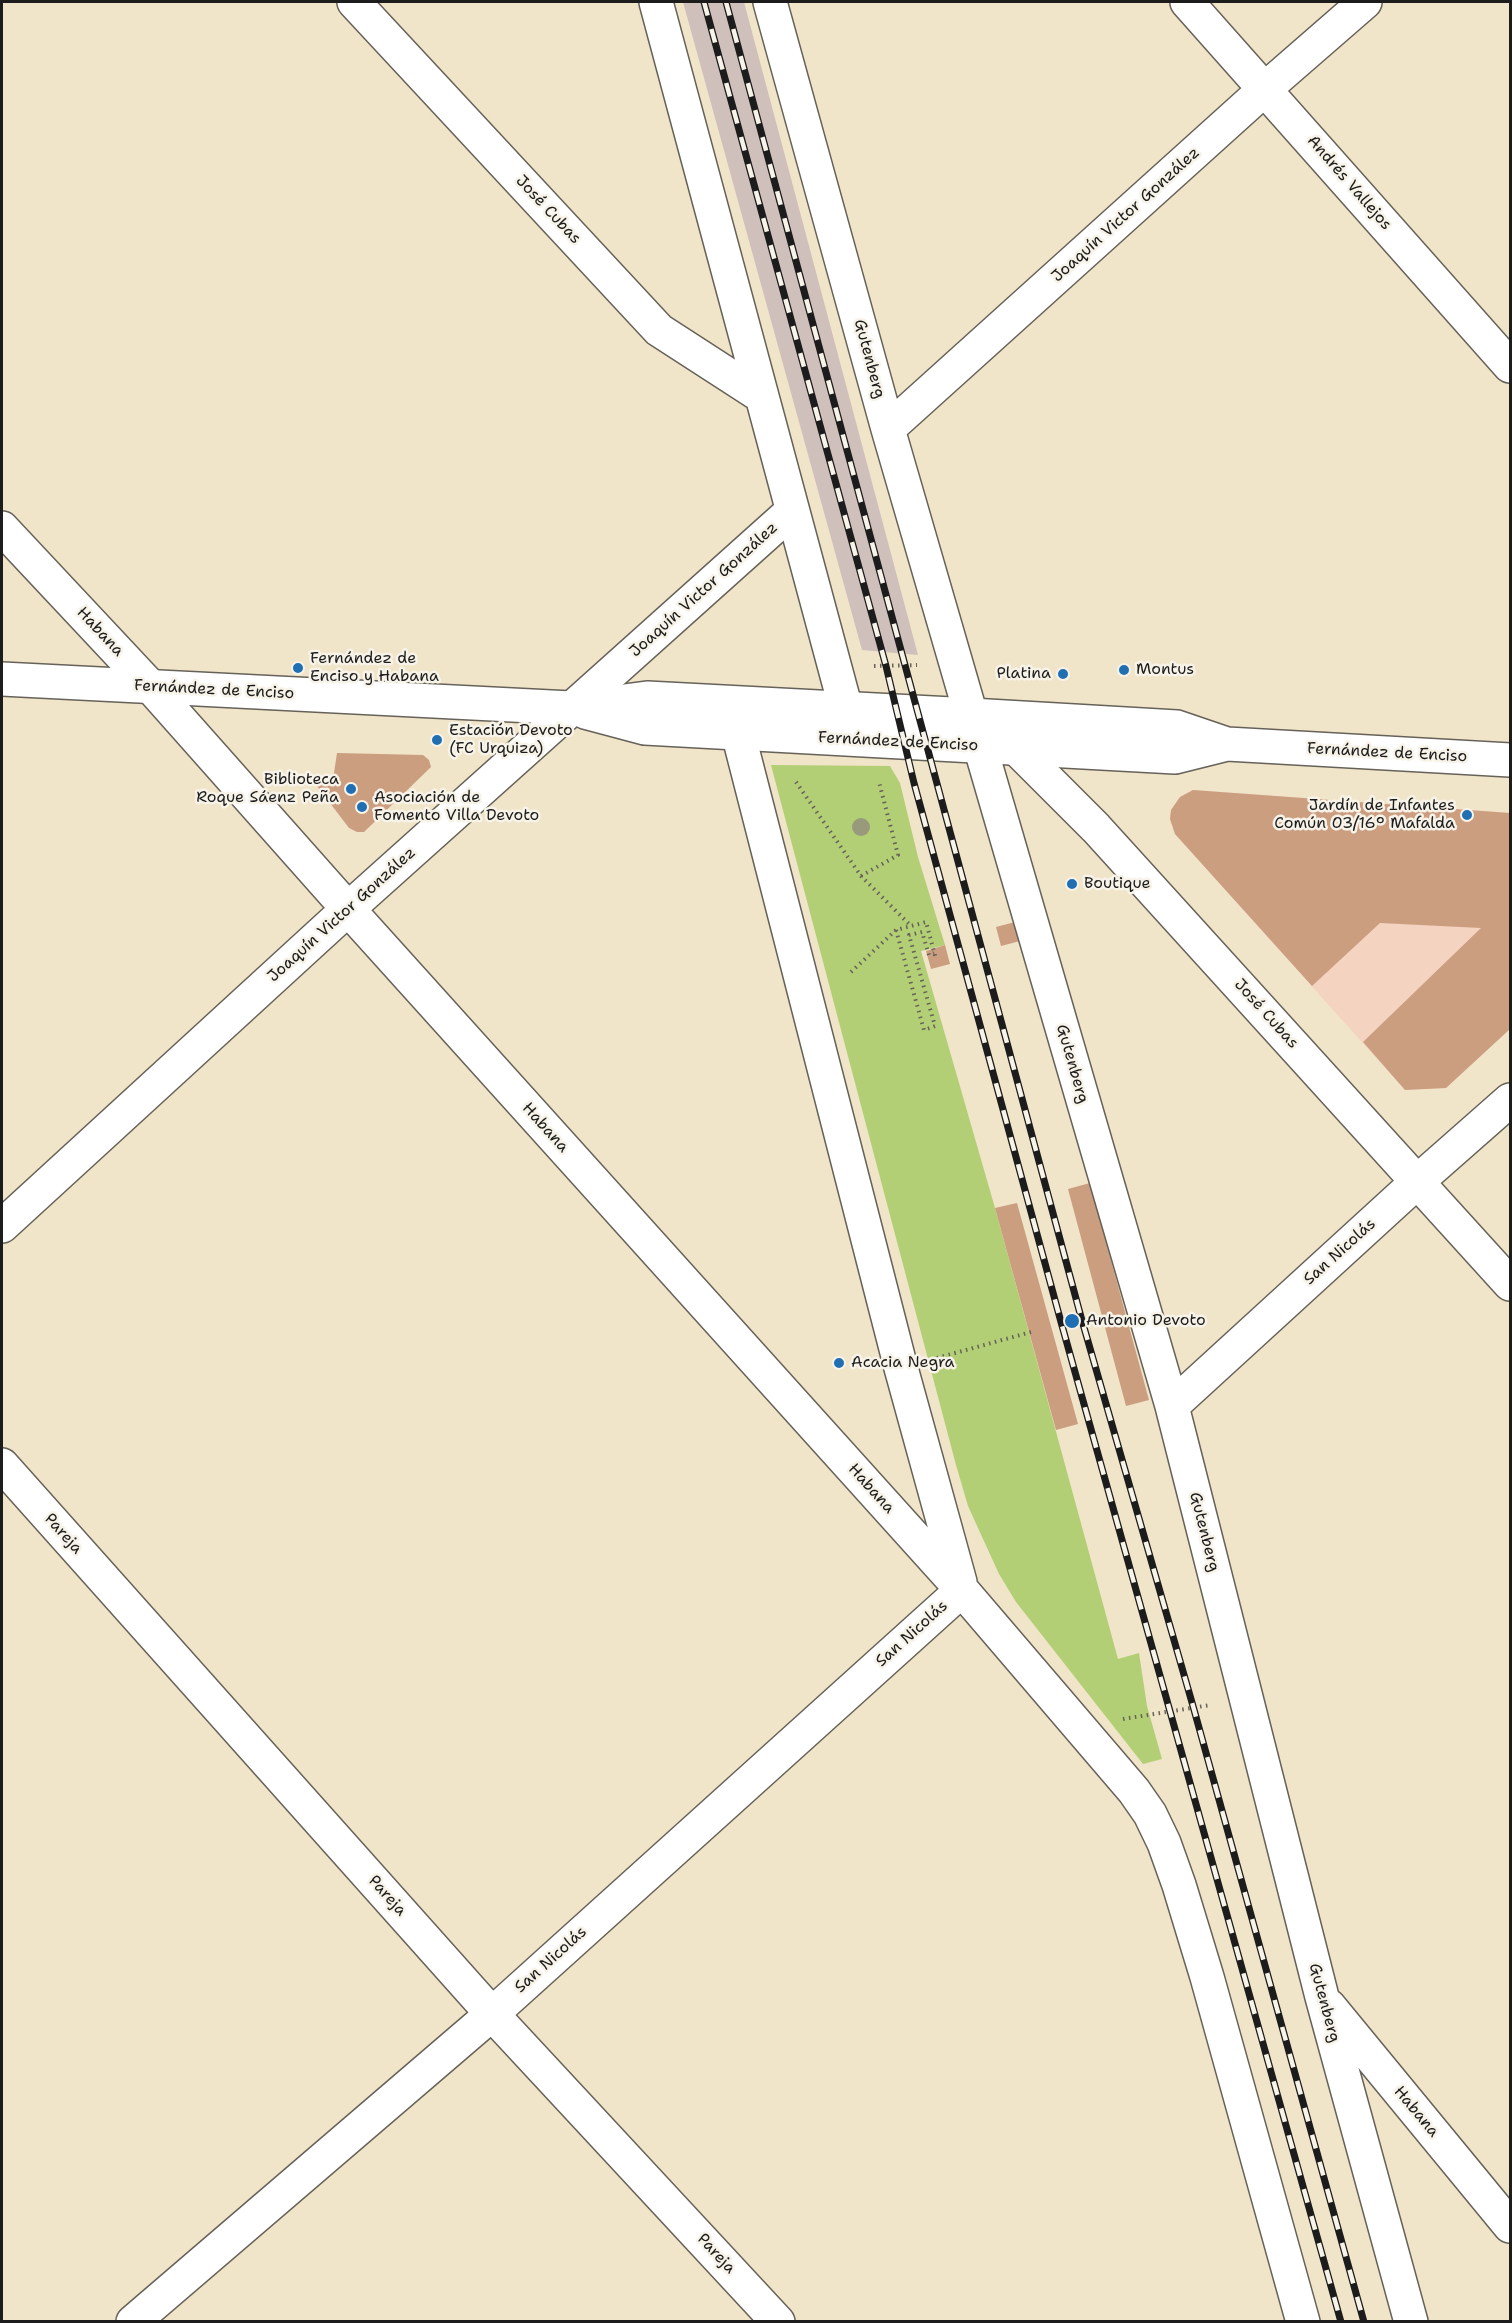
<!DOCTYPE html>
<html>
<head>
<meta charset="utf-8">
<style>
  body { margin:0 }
  #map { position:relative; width:1512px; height:2323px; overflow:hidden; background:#f0e4c9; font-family:"Shantell Sans",sans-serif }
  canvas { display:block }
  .frame { position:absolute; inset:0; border:3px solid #1c1c1c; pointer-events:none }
</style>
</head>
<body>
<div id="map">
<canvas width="1512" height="2323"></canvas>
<div class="frame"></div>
</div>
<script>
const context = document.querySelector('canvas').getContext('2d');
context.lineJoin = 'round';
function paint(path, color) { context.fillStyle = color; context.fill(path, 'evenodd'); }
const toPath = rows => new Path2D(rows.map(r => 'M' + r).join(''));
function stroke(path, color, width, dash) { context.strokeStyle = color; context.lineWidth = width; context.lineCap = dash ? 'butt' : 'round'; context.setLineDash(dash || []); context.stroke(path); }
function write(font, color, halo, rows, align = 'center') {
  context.font = font + ' "Shantell Sans",sans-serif'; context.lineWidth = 5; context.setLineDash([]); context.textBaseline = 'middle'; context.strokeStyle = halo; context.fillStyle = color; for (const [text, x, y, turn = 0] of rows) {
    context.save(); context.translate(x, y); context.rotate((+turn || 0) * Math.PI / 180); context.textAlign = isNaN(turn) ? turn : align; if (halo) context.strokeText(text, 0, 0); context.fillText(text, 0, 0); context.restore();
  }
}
paint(toPath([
  [1193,790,1510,813,1510,1029,1446,1088,1405,1090,1175,834,1170,819,1171,810,1180,797]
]), '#f4d3c0');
paint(toPath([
  [683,2,744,2,918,655,862,650]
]), '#d0c0bc');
paint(toPath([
  [771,765,890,766,900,783,918,857,945,945,921,951,995,1208,1118,1659,1139,1653,1147,1706,1162,1759,1143,1764,1016,1602,999,1574,968,1506,956,1465]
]), '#b3cf75');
paint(toPath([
  [337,753,423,755,429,760,431,767,364,832,357,832,349,828,317,786,334,773],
  [1193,790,1510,813,1510,1029,1446,1088,1405,1090,1363,1042,1481,928,1380,923,1312,986,1175,834,1170,819,1171,810,1180,797],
  [1015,922,1020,941,1001,946,996,927],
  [945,945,950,964,931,969,926,951],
  [1090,1183,1149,1400,1126,1406,1068,1189],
  [1017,1203,1078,1424,1056,1430,995,1208]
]), '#cb9e80');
const street = toPath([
  [354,2,659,330,761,396],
  [656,2,846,709],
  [770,2,888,429,971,715],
  [1187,2,1510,366],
  [888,429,1265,89,1365,2],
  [2,528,151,687,348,909,962,1590,1134,1791,1150,1814,1164,1843,1179,1885,1207,1977,1303,2322],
  [738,733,901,1368,960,1582],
  [980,746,1172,1406,1322,1997,1411,2322],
  [1016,748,1096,828,1510,1284],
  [2,1226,348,909,792,511],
  [1172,1406,1418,1181,1510,1100],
  [2,1465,492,2014,778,2322],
  [1329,2006,1510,2226],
  [133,2322,492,2014,962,1590]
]);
const secondary = toPath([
  [2,679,571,708,647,698,971,715,1177,727,1227,744,1510,760],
  [585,712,645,728,1175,757,1227,744]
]);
stroke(street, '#666259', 36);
stroke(secondary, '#666259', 36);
stroke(toPath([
  [874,666,917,665],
  [796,782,861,876,911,926],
  [861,876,898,855,879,782],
  [896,930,924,1030,935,1026,909,935,922,932,929,955,934,953],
  [851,972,896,930,926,922,936,959],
  [937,1358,1031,1332],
  [1123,1719,1210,1705]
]), '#666259', 4, [1.5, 4.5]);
stroke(street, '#fff', 33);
stroke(secondary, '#fff', 33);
const rail = toPath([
  [704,2,886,666,914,783,1061,1322,1341,2322],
  [726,2,1081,1317,1193,1706,1364,2322]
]);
stroke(rail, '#1c1c1c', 7);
stroke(rail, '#f7f3e8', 4.5, [14]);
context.fillStyle = '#99997b';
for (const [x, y] of [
  [861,827]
]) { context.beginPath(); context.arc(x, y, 9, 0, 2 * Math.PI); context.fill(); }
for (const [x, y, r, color] of [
  [298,668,6,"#1f6fb2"],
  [1124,670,6,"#1f6fb2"],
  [1063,674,6,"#1f6fb2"],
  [437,740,6,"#1f6fb2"],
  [351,789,6,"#1f6fb2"],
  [362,807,6,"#1f6fb2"],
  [1467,815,6,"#1f6fb2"],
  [1072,884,6,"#1f6fb2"],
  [1072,1321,8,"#1f6fb2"],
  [839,1363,6,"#1f6fb2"]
]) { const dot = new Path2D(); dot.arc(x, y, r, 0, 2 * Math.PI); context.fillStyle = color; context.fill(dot); stroke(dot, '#f7f3e8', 2); }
write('16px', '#1c1c1c', '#f7f3e8', [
  ["Andrés Vallejos",1349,183,49],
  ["José Cubas",548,210,47],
  ["Joaquín Victor González",1126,215,-42],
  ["Gutenberg",869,359,75],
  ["Joaquín Victor González",704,590,-42],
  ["Habana",100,632,47],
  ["Fernández de Enciso",214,690,3],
  ["Fernández de Enciso",898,742,3],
  ["Fernández de Enciso",1387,753,3],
  ["Joaquín Victor González",342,915,-42],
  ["José Cubas",1266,1014,48],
  ["Gutenberg",1072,1064,74],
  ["Habana",545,1128,48],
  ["San Nicolás",1340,1252,-42],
  ["Habana",871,1489,48],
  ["Gutenberg",1204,1532,76],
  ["Pareja",63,1534,48],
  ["San Nicolás",912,1634,-42],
  ["Pareja",387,1896,48],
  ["San Nicolás",551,1960,-42],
  ["Gutenberg",1324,2003,75],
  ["Habana",1416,2112,50],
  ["Pareja",716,2254,47]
]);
write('16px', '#1c1c1c', '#f7f3e8', [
  ["Fernández de",310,659],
  ["Enciso y Habana",310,677],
  ["Montus",1136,670],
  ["Platina",1051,674,"right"],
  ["Estación Devoto",449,731],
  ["(FC Urquiza)",449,749],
  ["Biblioteca",339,780,"right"],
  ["Roque Sáenz Peña",339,798,"right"],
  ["Asociación de",374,798],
  ["Fomento Villa Devoto",374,816],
  ["Jardín de Infantes",1455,806,"right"],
  ["Común 03/16° Mafalda",1455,824,"right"],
  ["Boutique",1084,884],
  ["Antonio Devoto",1086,1321],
  ["Acacia Negra",851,1363]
], 'left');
</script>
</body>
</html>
